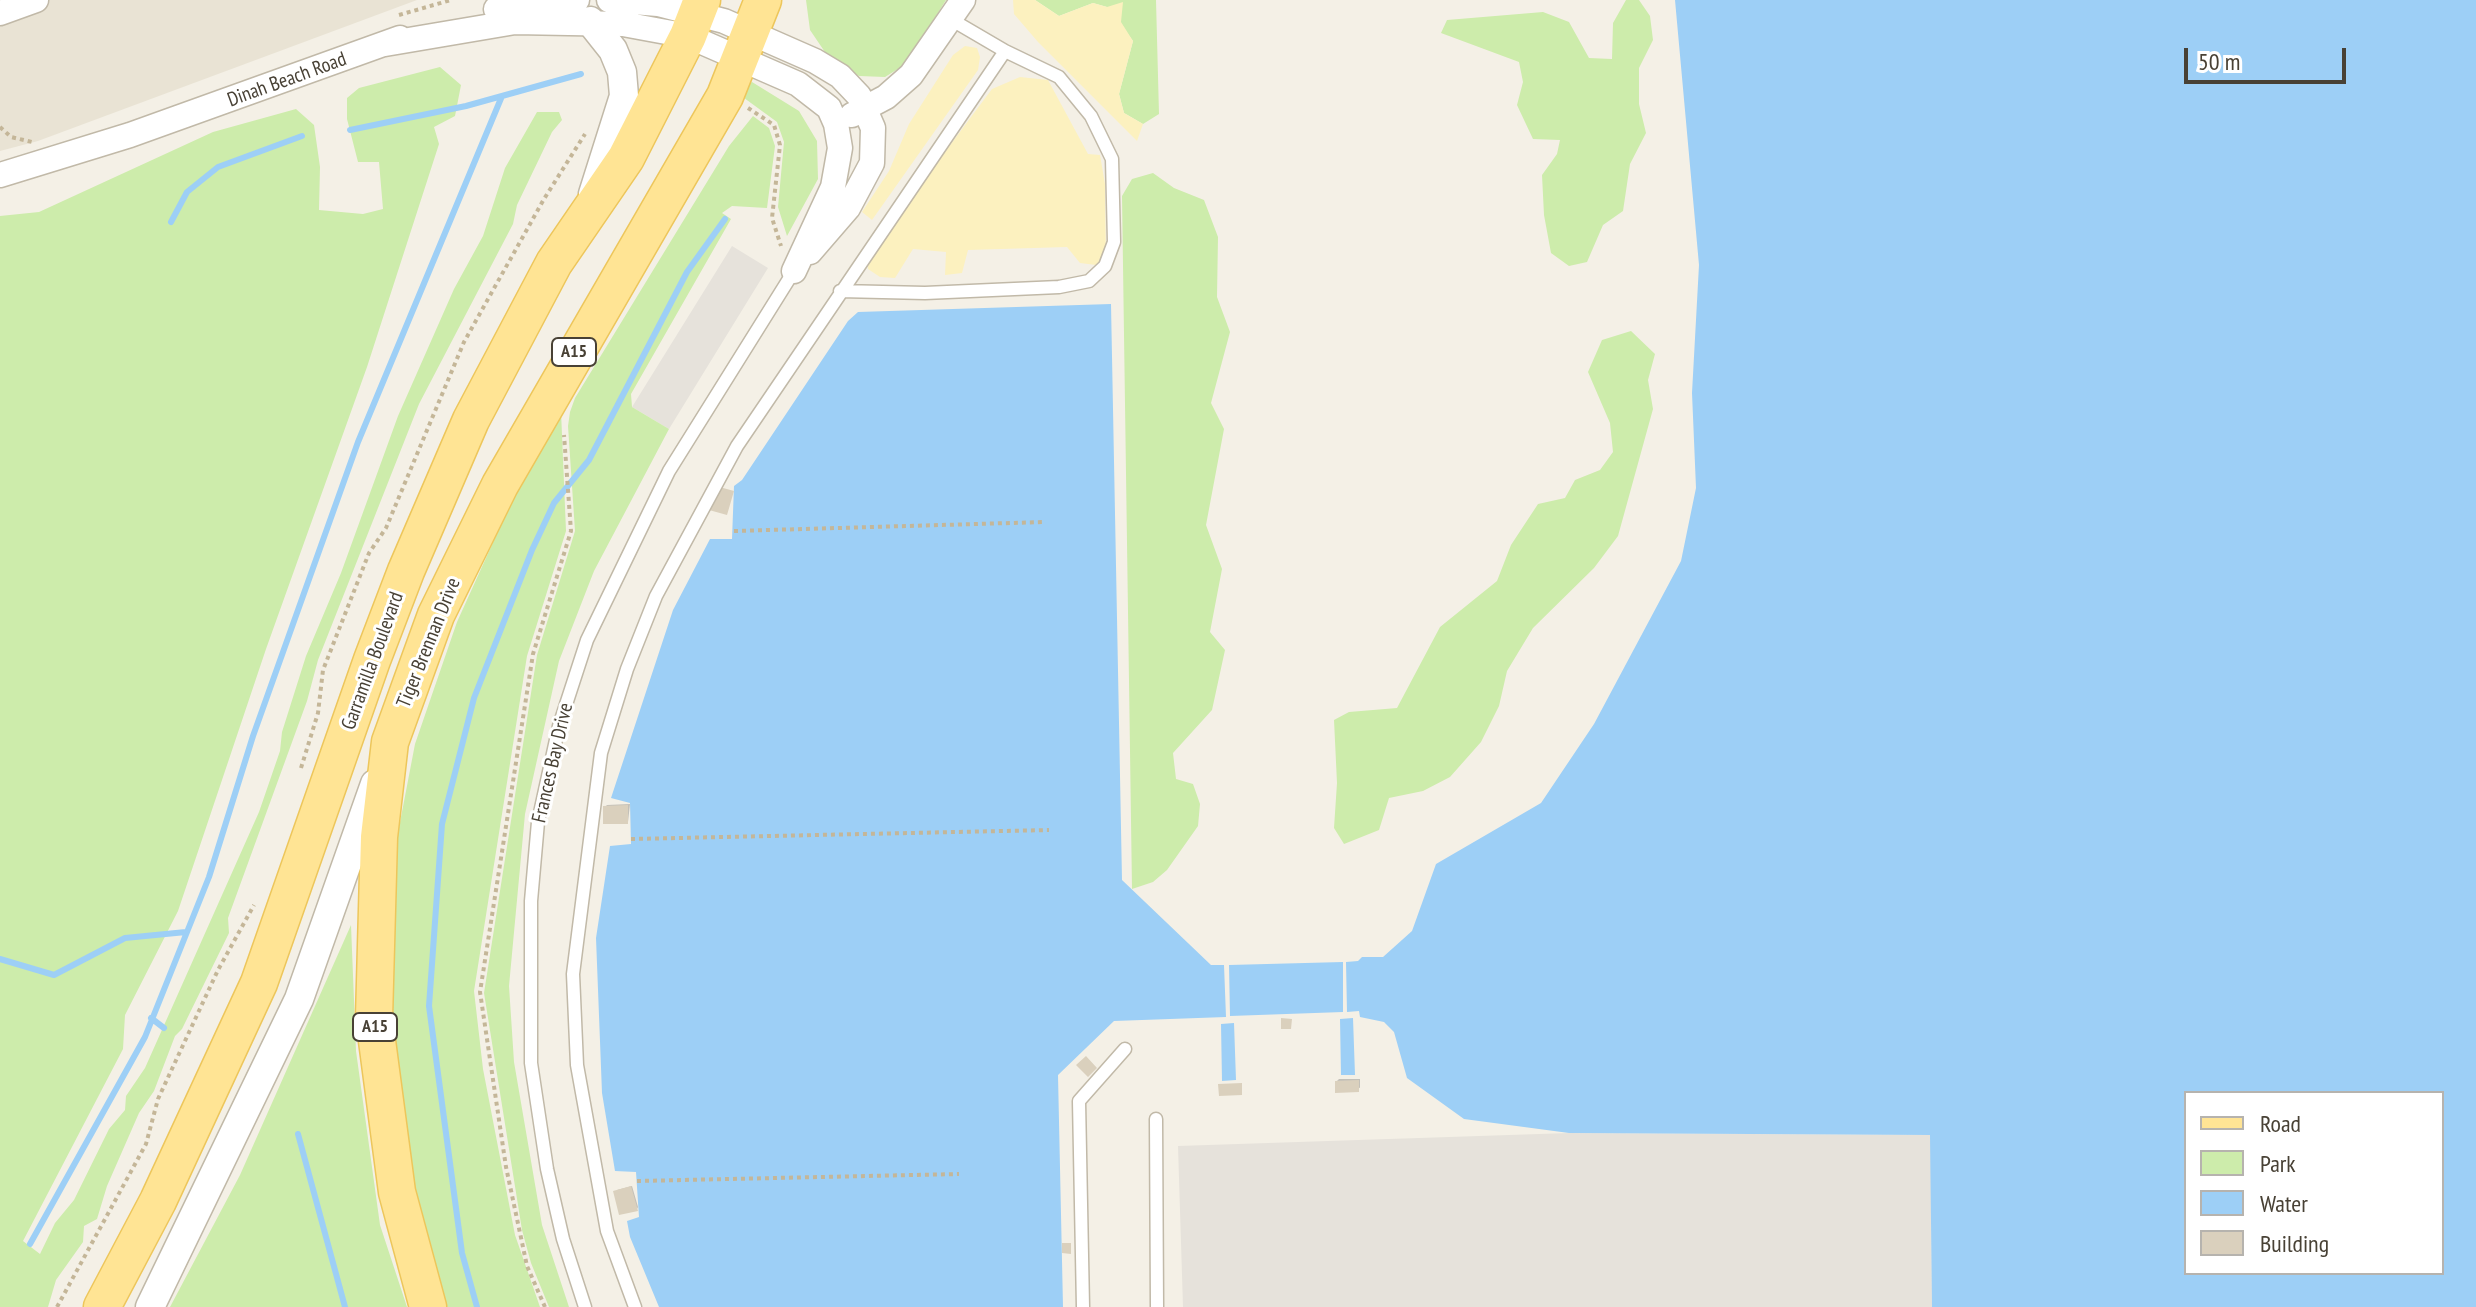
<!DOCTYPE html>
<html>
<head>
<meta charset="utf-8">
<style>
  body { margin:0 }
  #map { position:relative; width:2476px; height:1307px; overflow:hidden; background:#f4f0e6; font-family:"PT Sans Narrow",sans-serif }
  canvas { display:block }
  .legend { position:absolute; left:2184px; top:1091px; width:260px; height:184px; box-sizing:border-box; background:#fff; border:2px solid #b6b3ae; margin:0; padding:10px 14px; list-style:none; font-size:24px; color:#484135 }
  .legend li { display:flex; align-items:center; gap:16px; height:40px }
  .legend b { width:40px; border:2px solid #b6b3ae }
  .scale { position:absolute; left:2184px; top:48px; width:162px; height:36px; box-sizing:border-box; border:4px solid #484135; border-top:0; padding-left:10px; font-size:24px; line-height:28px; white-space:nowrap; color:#484135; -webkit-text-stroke:6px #fff; paint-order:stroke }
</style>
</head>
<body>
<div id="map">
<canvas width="2476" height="1307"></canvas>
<ul class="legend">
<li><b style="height:10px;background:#ffe494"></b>Road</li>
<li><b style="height:22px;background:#cdecab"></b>Park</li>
<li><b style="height:22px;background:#9dcff6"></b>Water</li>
<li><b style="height:22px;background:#dad0bd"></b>Building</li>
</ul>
<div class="scale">50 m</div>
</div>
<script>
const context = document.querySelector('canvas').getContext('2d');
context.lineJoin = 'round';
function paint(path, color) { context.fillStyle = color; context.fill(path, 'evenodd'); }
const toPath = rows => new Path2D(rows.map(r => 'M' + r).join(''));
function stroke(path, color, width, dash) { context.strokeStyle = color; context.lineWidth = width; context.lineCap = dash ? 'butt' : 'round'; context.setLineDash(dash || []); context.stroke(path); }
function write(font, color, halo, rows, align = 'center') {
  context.font = font + ' "PT Sans Narrow",sans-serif'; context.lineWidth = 6; context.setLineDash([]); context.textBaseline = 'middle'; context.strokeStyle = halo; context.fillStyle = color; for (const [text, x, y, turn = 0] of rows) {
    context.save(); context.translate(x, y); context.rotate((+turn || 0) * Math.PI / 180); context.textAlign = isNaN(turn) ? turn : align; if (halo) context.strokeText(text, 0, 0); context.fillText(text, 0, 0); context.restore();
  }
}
paint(toPath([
  [0,0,417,0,38,141,0,151]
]), '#e9e3d4');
paint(toPath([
  [732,246,768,268,669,429,632,407],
  [1569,1133,1931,1135,1932,1307,1183,1307,1178,1146]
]), '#e6e2db');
paint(toPath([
  [806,0,946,0,906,64,885,77,859,76,829,58,810,30],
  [1035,0,1156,0,1159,114,1143,124,1124,113,1119,94,1133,41,1107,7,1093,3,1059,16],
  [1626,0,1639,0,1650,16,1653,40,1639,68,1639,104,1646,133,1630,164,1623,211,1603,225,1587,262,1569,266,1551,253,1544,215,1542,175,1557,154,1560,140,1533,139,1517,105,1523,82,1519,62,1441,33,1447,20,1543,12,1569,22,1589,58,1612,59,1613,23],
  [440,67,461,85,455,116,434,127,439,144,367,367,266,649,178,911,125,1015,123,1049,23,1241,40,1254,55,1223,74,1200,109,1129,125,1110,126,1096,145,1068,259,812,280,751,282,732,306,656,341,573,398,416,454,289,483,236,505,168,537,112,559,112,562,120,552,132,517,205,513,224,419,404,318,660,307,701,228,918,229,933,182,1029,175,1036,154,1091,139,1113,107,1186,97,1219,84,1226,83,1242,56,1280,48,1307,0,1307,0,216,39,212,213,132,296,109,314,125,320,167,319,210,363,214,383,209,379,162,358,162,347,119,347,98,359,88],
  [752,82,799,111,817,141,818,179,787,236,778,207,784,142,777,122,740,95,744,86],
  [753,116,769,128,775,146,767,208,732,206,722,213,731,219,631,394,632,407,669,429,594,571,559,661,525,814,509,986,514,1062,542,1225,569,1307,549,1307,531,1263,522,1230,484,993,537,655,575,531,568,426,570,412,575,398,729,146],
  [1153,173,1174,188,1204,200,1218,237,1217,297,1230,332,1211,403,1224,429,1206,525,1222,569,1210,632,1225,650,1212,710,1173,753,1176,779,1193,784,1200,804,1198,826,1167,870,1153,882,1132,889,1122,196,1132,179],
  [1631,331,1655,354,1648,380,1653,409,1618,536,1594,568,1533,628,1507,671,1499,706,1481,742,1450,777,1423,791,1389,798,1379,830,1344,844,1334,828,1337,783,1334,720,1349,712,1397,708,1440,627,1497,581,1511,545,1538,504,1565,498,1575,480,1600,470,1613,452,1610,423,1588,372,1602,340],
  [561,411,566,531,527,656,474,991,483,1069,515,1235,540,1307,443,1307,419,1233,390,1019,397,838,415,744,457,622,514,496],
  [351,925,356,1051,380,1225,407,1307,170,1307,240,1175]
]), '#cdecab');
paint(toPath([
  [1013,0,1035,0,1059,16,1093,3,1107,7,1123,2,1121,22,1133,41,1119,94,1124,113,1143,124,1137,141,1038,42,1014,14],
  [965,46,977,48,980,57,978,70,872,220,862,212,889,171,909,124,953,55],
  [1020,77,1048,80,1088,154,1100,155,1105,184,1106,259,1096,265,1080,263,1067,247,968,250,962,273,945,275,946,252,913,249,895,278,880,277,868,269,867,256,992,89]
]), '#fcf1bf');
paint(toPath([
  [1675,0,2476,0,2476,1307,1932,1307,1930,1135,1569,1133,1464,1119,1407,1078,1394,1032,1384,1022,1360,1017,1359,1011,1347,1012,1346,962,1358,961,1362,957,1383,957,1412,931,1436,864,1541,803,1594,724,1681,561,1696,488,1692,393,1699,265],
  [2186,1093,2442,1093,2442,1273,2186,1273],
  [1111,304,1122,880,1211,965,1224,965,1226,1017,1114,1021,1058,1075,1063,1307,659,1307,630,1237,627,1221,639,1217,636,1172,615,1171,602,1093,596,938,610,846,631,844,630,803,611,798,673,610,710,539,732,539,734,486,742,480,848,321,858,312],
  [1343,962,1343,1012,1230,1016,1229,965],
  [1353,1018,1355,1075,1341,1075,1340,1019],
  [1234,1023,1236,1080,1222,1081,1221,1024]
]), '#9dcff6');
paint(toPath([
  [630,804,628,822,605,807,607,805],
  [1339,1079,1360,1079,1360,1088,1337,1081],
  [632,1186,638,1207,637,1209,617,1190]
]), '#0003');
stroke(toPath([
  [350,130,466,106,581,74],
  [171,222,187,192,218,167,302,136],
  [0,959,54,975,125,938,186,932],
  [151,1018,164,1028],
  [298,1134,345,1307],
  [30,1244,145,1037,209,877,253,736,358,442,502,96],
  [477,1307,462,1253,429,1006,442,824,474,698,532,550,554,503,589,460,687,272,725,219]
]), '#9dcff6', 6);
paint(toPath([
  [716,486,734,491,727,515,709,510],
  [628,805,628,824,603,824,603,806],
  [1281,1018,1292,1019,1291,1029,1281,1029],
  [1086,1056,1097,1068,1088,1077,1076,1065],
  [1359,1080,1359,1092,1335,1093,1335,1081],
  [1242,1083,1242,1095,1219,1096,1218,1084],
  [631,1186,638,1211,619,1215,613,1191],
  [1062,1243,1071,1243,1071,1254,1062,1253]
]), '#dad0bd');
const service = toPath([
  [840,291,925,293,1059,287,1089,281,1105,266,1114,242,1112,159,1091,116,1059,77,1005,51],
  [1156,1119,1157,1307],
  [585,1307,563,1239,547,1169,531,1063,531,901,538,822,559,726,587,640,669,471,794,271],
  [635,1307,607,1231,577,1065,573,974,601,753,627,669,656,596,737,446,1005,51,952,20],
  [1083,1307,1079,1101,1125,1049]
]);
const minor = toPath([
  [609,0,658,4,724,21,815,61,840,76,859,96,873,128,872,163,848,208,810,252],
  [496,9,577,0],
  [0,13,36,0],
  [385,44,515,22,623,24,688,36,798,84,829,108,836,124,840,148,833,187,794,271],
  [852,115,886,97,911,75,963,0],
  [0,175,130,135,400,38]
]);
const tertiary = toPath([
  [590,21,613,50,622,72,624,96,593,194],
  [150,1307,299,999,375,784]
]);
const primary = toPath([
  [102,1307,158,1201,259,983,372,660,406,571,471,420,554,263,626,158,688,36,702,0],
  [428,1307,397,1192,374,1018,379,837,390,742,436,615,500,485,725,96,763,0]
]);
stroke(service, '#c1b9a8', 15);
stroke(minor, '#c1b9a8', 27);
stroke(tertiary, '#c1b9a8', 31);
stroke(primary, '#edc65b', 39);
stroke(toPath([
  [399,15,451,0],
  [748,108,774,125,780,145,772,218,781,246],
  [0,127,11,137,32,142],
  [734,531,1045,522],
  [301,768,318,713,323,670,369,553,386,528,464,342,544,199,585,134],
  [631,839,1049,830],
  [637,1181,959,1174],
  [57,1307,146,1144,158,1099,218,970,254,905],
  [545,1307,527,1266,506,1167,480,992,533,654,571,531,564,435]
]), '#c4b698', 4, [4, 4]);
stroke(service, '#fff', 12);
stroke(minor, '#fff', 24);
stroke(tertiary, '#fff', 28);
stroke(primary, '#ffe494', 36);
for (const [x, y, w] of [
  [574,352,44],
  [375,1027,44]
]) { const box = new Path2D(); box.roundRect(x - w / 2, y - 14, w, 28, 6); context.fillStyle = '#fff'; context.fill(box); stroke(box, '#484135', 2); }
write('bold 18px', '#484135', null, [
  ["A15",574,352],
  ["A15",375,1027]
]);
write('20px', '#484135', '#fff', [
  ["Dinah Beach Road",287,80,-20],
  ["Tiger Brennan Drive",429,643,-68],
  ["Garramilla Boulevard",373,661,-70],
  ["Frances Bay Drive",553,763,-77]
]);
</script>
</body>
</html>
